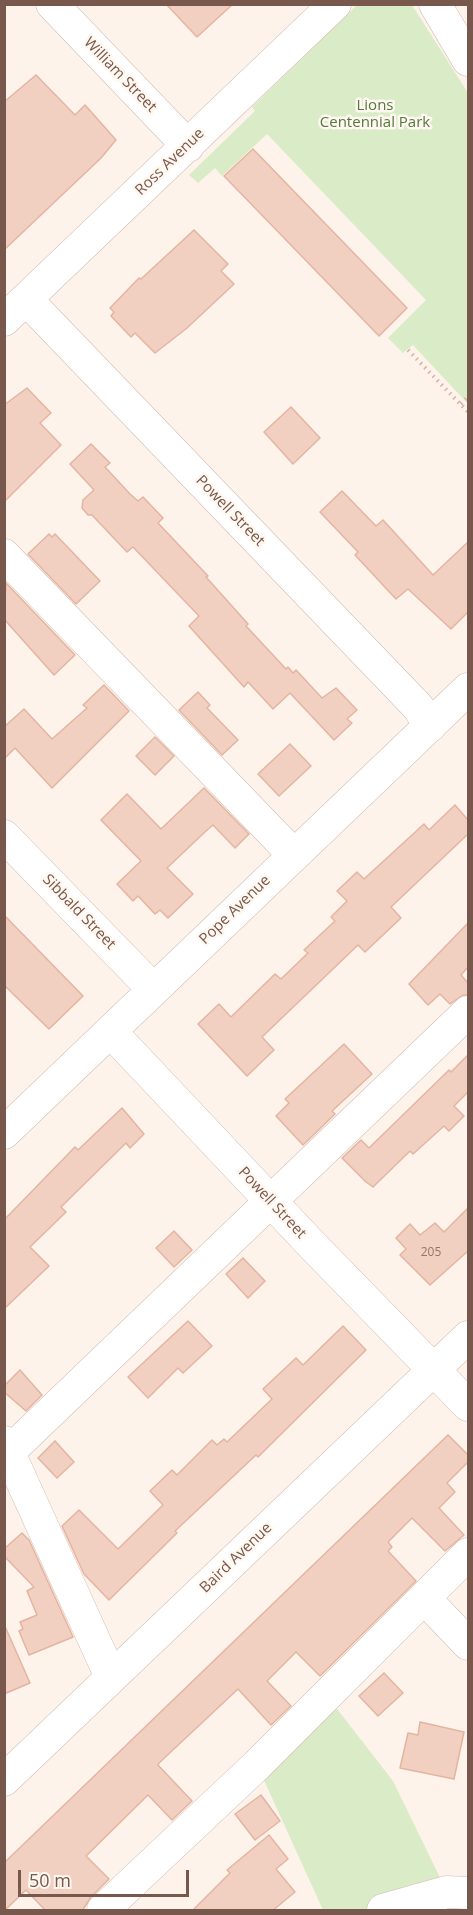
<!DOCTYPE html>
<html>
<head>
<meta charset="utf-8">
<style>
  body { margin:0 }
  #map { position:relative; width:473px; height:1915px; overflow:hidden; background:#fdf3ea; font-family:"Open Sans",sans-serif }
  canvas { display:block }
  .frame { position:absolute; inset:0; border:6px solid #78574c; pointer-events:none }
  .scale { position:absolute; left:18px; top:1870px; width:171px; height:27px; box-sizing:border-box; border:3px solid #78574c; border-top:0; padding-left:8px; font-size:18px; line-height:21px; white-space:nowrap; color:#78574c; -webkit-text-stroke:4px #fff8f1; paint-order:stroke }
</style>
</head>
<body>
<div id="map">
<canvas width="473" height="1915"></canvas>
<div class="frame"></div>
<div class="scale">50 m</div>
</div>
<script>
const context = document.querySelector('canvas').getContext('2d');
context.lineJoin = 'round';
function paint(path, color) { context.fillStyle = color; context.fill(path, 'evenodd'); }
const toPath = rows => new Path2D(rows.map(r => 'M' + r).join(''));
function stroke(path, color, width, dash) { context.strokeStyle = color; context.lineWidth = width; context.lineCap = dash ? 'butt' : 'round'; context.setLineDash(dash || []); context.stroke(path); }
function write(font, color, halo, rows, align = 'center') {
  context.font = font + ' "Open Sans",sans-serif'; context.lineWidth = 5; context.setLineDash([]); context.textBaseline = 'middle'; context.strokeStyle = halo; context.fillStyle = color; for (const [text, x, y, turn = 0] of rows) {
    context.save(); context.translate(x, y); context.rotate((+turn || 0) * Math.PI / 180); context.textAlign = isNaN(turn) ? turn : align; if (halo) context.strokeText(text, 0, 0); context.fillText(text, 0, 0); context.restore();
  }
}
paint(toPath([
  [358,4,412,5,468,93,468,404,413,345,403,353,388,338,426,300,267,134,222,176,215,168,198,183,189,175,255,111,252,107],
  [327,1696,393,1781,447,1892,383,1910,323,1910,257,1765]
]), '#daebc7');
const building = toPath([
  [166,4,233,4,197,37,166,4],
  [36,75,75,115,85,105,116,140,101,158,4,250,4,102,36,75],
  [253,149,407,308,379,336,224,176,253,149],
  [194,230,228,264,221,271,234,284,187,328,155,353,135,333,131,337,111,316,114,312,110,308,139,278,141,279,194,230],
  [27,388,51,413,40,423,61,445,4,502,4,405,27,388],
  [291,407,320,438,293,464,264,432,291,407],
  [91,444,110,463,105,467,130,494,138,501,143,497,163,518,158,523,208,576,206,577,248,624,246,626,286,669,288,667,293,673,296,670,322,698,336,688,357,710,347,719,352,723,334,740,290,693,273,709,248,682,244,687,189,626,199,616,133,547,127,552,92,515,88,515,82,508,83,500,94,490,70,464,91,444],
  [342,491,376,526,383,520,433,575,468,542,468,612,451,629,408,589,396,599,355,555,358,552,320,512,342,491],
  [49,534,52,537,55,534,100,581,76,604,28,554,49,534],
  [6,583,75,655,54,675,4,619,6,583],
  [104,685,129,711,52,788,15,748,4,759,4,727,24,709,52,739,87,708,83,705,104,685],
  [198,692,210,705,207,708,238,740,222,755,179,710,198,692],
  [155,737,174,756,155,775,136,756,155,737],
  [290,744,311,766,279,796,258,774,290,744],
  [204,788,249,834,235,848,213,825,206,831,167,868,193,894,168,918,160,910,155,914,138,896,133,901,117,884,141,861,101,820,127,794,161,829,204,788],
  [455,805,468,820,468,834,391,907,401,918,365,952,358,945,262,1037,274,1050,247,1076,198,1024,219,1004,231,1017,275,974,281,979,308,953,304,950,335,921,331,917,347,901,337,891,357,872,364,879,424,824,429,830,455,805],
  [4,915,83,996,49,1029,4,985,4,915],
  [468,923,468,967,461,975,468,983,468,995,463,995,450,1004,440,994,428,1005,409,984,468,923],
  [344,1044,372,1074,332,1111,335,1114,303,1145,276,1116,289,1103,285,1099,344,1044],
  [468,1055,468,1092,454,1106,464,1116,449,1131,444,1126,413,1154,410,1151,373,1187,366,1182,342,1158,361,1140,369,1148,449,1070,451,1072,468,1055],
  [122,1108,144,1134,130,1148,126,1143,61,1207,66,1212,30,1247,49,1266,4,1309,4,1220,75,1147,78,1150,122,1108],
  [468,1208,468,1251,430,1285,400,1255,406,1249,396,1238,410,1224,420,1235,435,1223,444,1232,468,1208],
  [174,1231,192,1250,174,1267,156,1248,174,1231],
  [243,1258,265,1281,248,1298,226,1274,243,1258],
  [188,1321,212,1346,183,1373,178,1368,148,1398,128,1377,188,1321],
  [343,1326,366,1350,258,1457,256,1455,175,1531,177,1533,109,1600,84,1574,62,1526,79,1510,118,1549,163,1505,150,1491,172,1470,177,1475,212,1440,217,1445,224,1439,227,1442,272,1399,263,1389,296,1358,303,1365,343,1326],
  [20,1370,42,1395,26,1411,4,1392,4,1386,20,1370],
  [448,1435,468,1455,468,1462,447,1483,455,1492,439,1508,464,1535,445,1551,412,1518,388,1542,392,1547,388,1551,416,1581,320,1676,296,1652,267,1681,291,1706,271,1725,238,1689,159,1763,158,1765,192,1801,172,1820,148,1795,86,1856,109,1879,91,1897,82,1911,46,1911,26,1890,4,1911,4,1863,448,1435],
  [55,1441,74,1462,57,1478,38,1458,55,1441],
  [22,1533,29,1540,73,1637,29,1655,19,1631,23,1629,20,1622,37,1615,27,1591,34,1587,4,1556,4,1549,22,1533],
  [4,1624,30,1683,4,1694,4,1624],
  [384,1673,403,1693,378,1716,359,1696,384,1673],
  [420,1722,464,1732,454,1779,400,1768,408,1733,418,1735,420,1722],
  [261,1795,280,1821,255,1840,235,1814,261,1795],
  [269,1835,288,1859,276,1869,295,1892,272,1911,192,1911,230,1873,227,1870,269,1835]
]);
paint(building, '#f2d0c1');
stroke(building, '#e5b4a1', 1.5);
const minor = toPath([
  [52,4,188,146],
  [435,4,468,60],
  [26,299,418,707,430,726],
  [4,320,335,4],
  [4,555,293,854],
  [4,836,153,989],
  [112,1033,314,1247,468,1405],
  [4,1133,468,689],
  [4,1442,111,1677],
  [9,1452,468,1012],
  [425,1599,468,1644],
  [4,1780,468,1337],
  [103,1910,257,1765,468,1554],
  [383,1910,447,1892,468,1893]
]);
stroke(minor, '#d2bcb1', 33);
stroke(toPath([
  [408,350,468,412],
  [461,404,468,397]
]), '#d8b2a4', 4, [1.5, 4.5]);
stroke(minor, '#fff', 32);
write('12px', '#967569', null, [
  ["205",431,1253]
]);
write('15px', '#78574c', '#fff8f1', [
  ["William Street",120,75,46],
  ["Ross Avenue",170,162,-44],
  ["Powell Street",230,511,46],
  ["Pope Avenue",235,910,-44],
  ["Sibbald Street",79,912,46],
  ["Powell Street",272,1203,47],
  ["Baird Avenue",236,1558,-44]
]);
write('15px', '#577841', '#fff8f1', [
  ["Lions",375,106],
  ["Centennial Park",375,123]
]);
</script>
</body>
</html>
